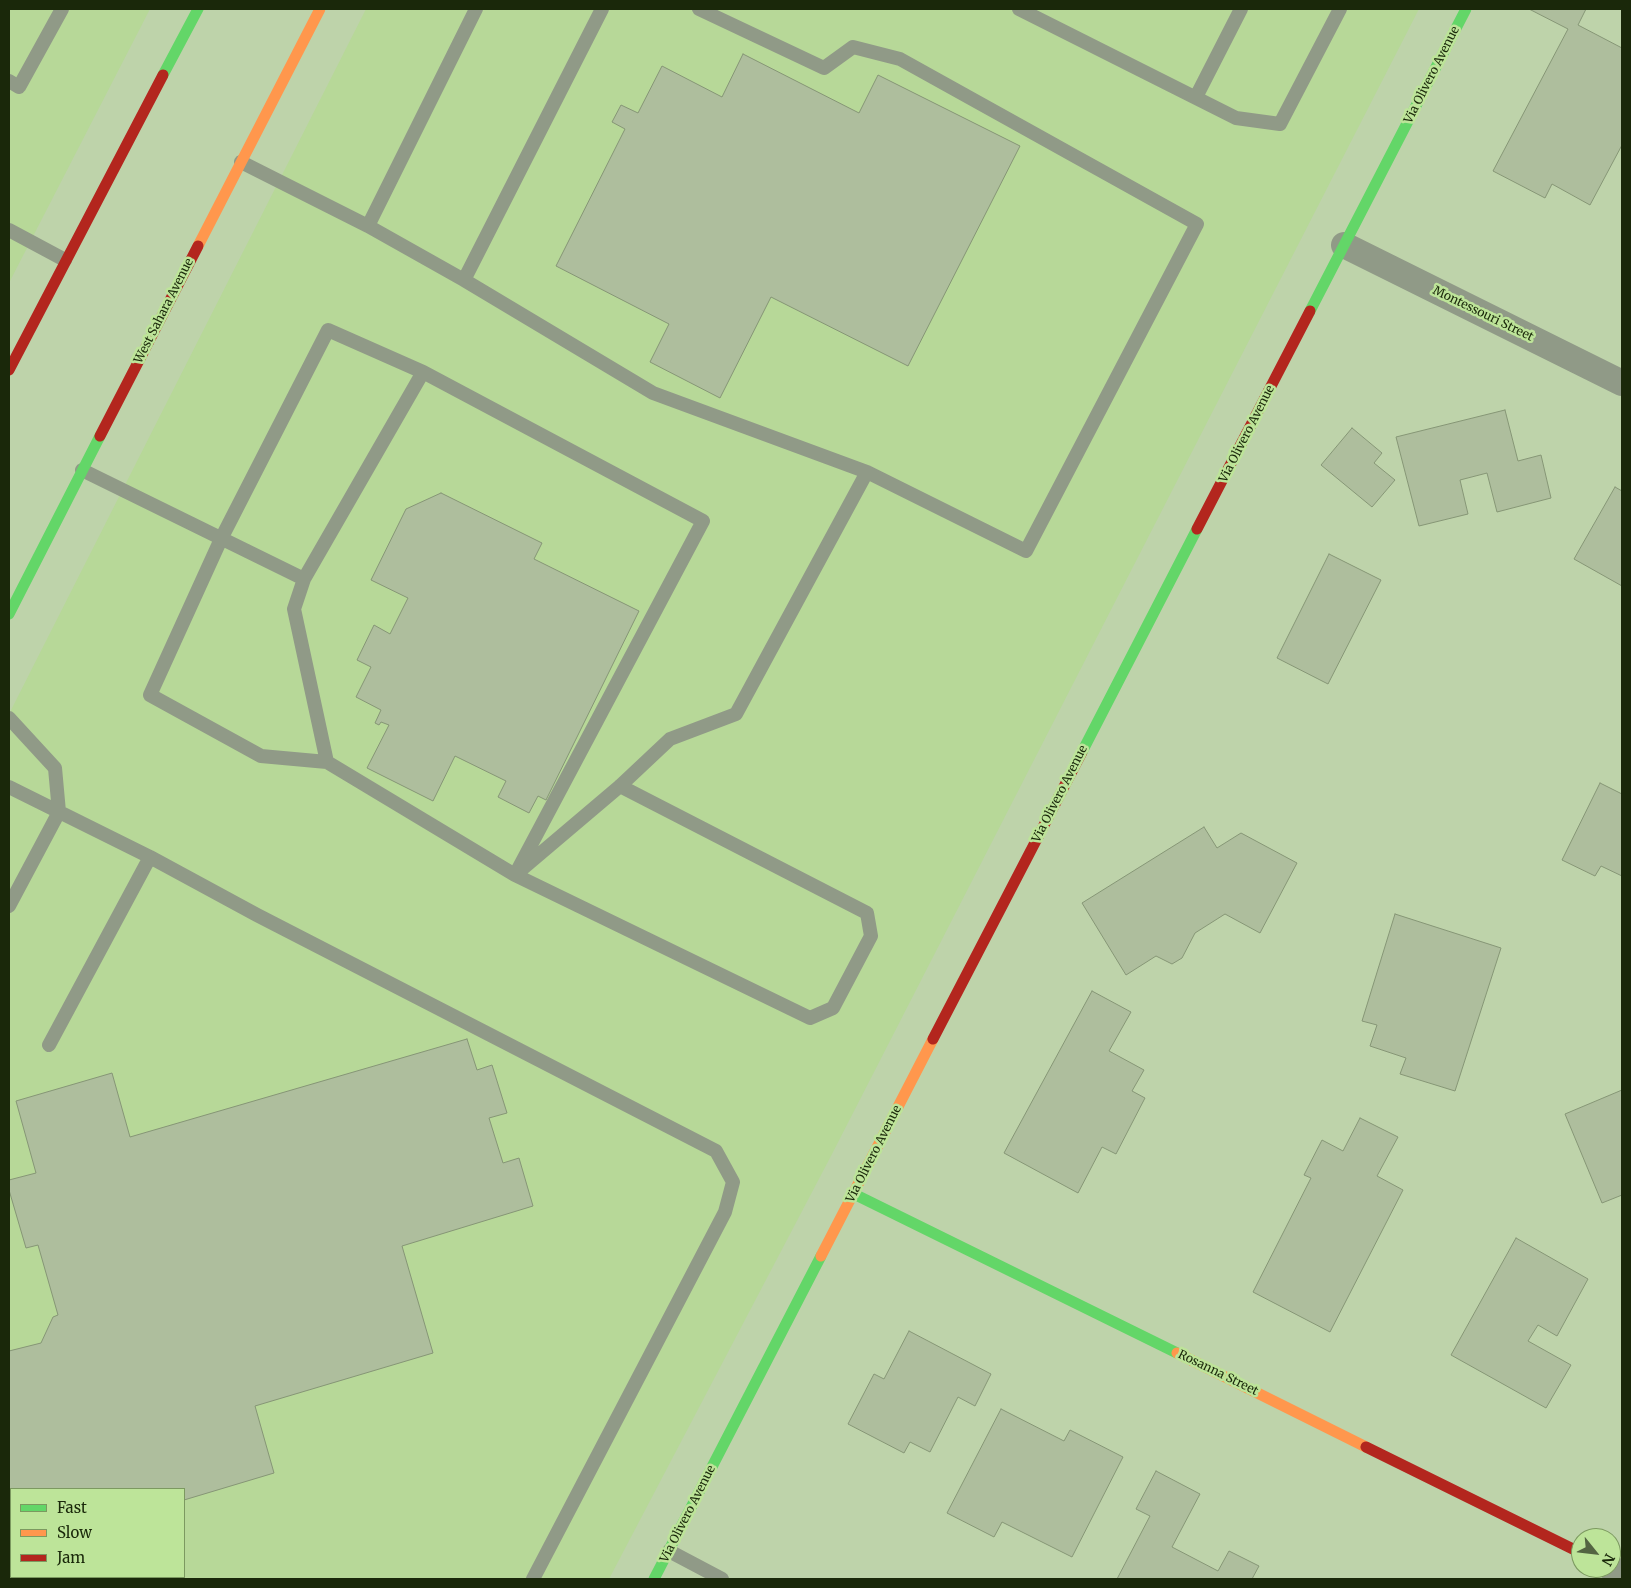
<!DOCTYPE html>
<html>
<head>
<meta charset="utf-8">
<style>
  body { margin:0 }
  #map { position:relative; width:1631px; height:1588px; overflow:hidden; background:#bed3aa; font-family:Merriweather,serif }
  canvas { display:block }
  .frame { position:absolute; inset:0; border:10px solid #1a280a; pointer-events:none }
  .legend { position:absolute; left:10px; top:1488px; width:175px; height:90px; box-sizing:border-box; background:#bde499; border:1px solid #7c9960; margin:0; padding:6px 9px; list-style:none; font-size:15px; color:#1a280a }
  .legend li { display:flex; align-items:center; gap:10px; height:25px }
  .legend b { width:25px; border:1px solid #7c9960 }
  .north { position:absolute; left:1571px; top:1528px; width:50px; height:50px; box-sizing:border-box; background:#bde499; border:1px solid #7c9960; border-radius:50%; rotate:119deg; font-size:14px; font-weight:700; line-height:20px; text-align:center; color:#1a280a }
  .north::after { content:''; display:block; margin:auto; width:18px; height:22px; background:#536442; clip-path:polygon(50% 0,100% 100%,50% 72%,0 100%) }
</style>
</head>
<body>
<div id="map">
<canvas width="1631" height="1588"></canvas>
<div class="frame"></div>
<ul class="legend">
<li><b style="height:6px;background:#63d668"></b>Fast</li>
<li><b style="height:6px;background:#ff974d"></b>Slow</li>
<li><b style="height:6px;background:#b3261e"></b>Jam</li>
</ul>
<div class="north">N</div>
</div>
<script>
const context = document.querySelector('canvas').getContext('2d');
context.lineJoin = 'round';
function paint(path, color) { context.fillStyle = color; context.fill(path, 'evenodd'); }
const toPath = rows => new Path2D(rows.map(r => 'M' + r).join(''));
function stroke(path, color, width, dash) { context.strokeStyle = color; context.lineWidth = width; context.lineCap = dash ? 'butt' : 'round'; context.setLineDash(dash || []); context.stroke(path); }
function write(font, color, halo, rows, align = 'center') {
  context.font = font + ' Merriweather,serif'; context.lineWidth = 5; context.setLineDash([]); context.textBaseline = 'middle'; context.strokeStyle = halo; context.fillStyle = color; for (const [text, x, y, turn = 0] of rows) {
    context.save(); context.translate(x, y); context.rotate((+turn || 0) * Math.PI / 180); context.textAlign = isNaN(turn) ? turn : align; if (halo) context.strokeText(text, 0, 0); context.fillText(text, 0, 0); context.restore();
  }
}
paint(toPath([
  [9,9,150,9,9,283],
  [366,9,1419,9,831,1156,609,1579,9,1579,9,714],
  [11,1489,184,1489,184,1577,11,1577]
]), '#b7d898');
const building = toPath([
  [1529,9,1586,9,1578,25,1622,48,1622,145,1590,205,1552,184,1545,198,1493,171,1568,29,1529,9],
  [743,54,859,113,878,75,1020,146,908,366,771,297,720,398,650,362,669,324,556,266,625,129,612,122,621,105,638,113,662,66,722,97,743,54],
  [1505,410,1518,461,1541,455,1551,498,1497,512,1487,473,1460,480,1468,514,1419,526,1396,437,1505,410],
  [1352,428,1382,453,1374,463,1395,480,1372,507,1321,465,1352,428],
  [1615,487,1622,491,1622,586,1574,559,1615,487],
  [441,493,542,543,534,559,639,611,546,800,538,796,529,813,498,797,506,781,455,756,433,801,367,768,389,725,381,722,379,725,375,723,381,710,356,697,371,667,357,660,374,625,390,634,408,598,371,580,406,509,441,493],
  [1329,554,1381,580,1328,684,1277,658,1329,554],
  [1600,783,1622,794,1622,876,1601,866,1595,876,1562,860,1600,783],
  [1204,827,1217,848,1241,833,1297,863,1260,933,1225,914,1195,933,1182,958,1172,964,1156,956,1126,975,1082,903,1204,827],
  [1395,914,1501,948,1455,1091,1400,1074,1406,1058,1370,1046,1377,1025,1362,1021,1395,914],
  [1092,991,1131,1012,1109,1051,1144,1070,1132,1091,1145,1098,1116,1154,1102,1147,1078,1193,1004,1153,1092,991],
  [467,1039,477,1070,492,1065,507,1113,489,1118,503,1163,519,1158,533,1206,402,1246,433,1353,255,1406,274,1473,184,1500,184,1489,11,1489,11,1532,9,1532,9,1351,41,1343,53,1317,58,1315,38,1245,26,1248,9,1190,9,1180,36,1173,16,1101,112,1073,130,1137,467,1039],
  [1622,1090,1622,1195,1602,1203,1565,1114,1622,1090],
  [1360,1118,1398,1137,1377,1176,1403,1190,1330,1332,1253,1292,1311,1178,1304,1175,1322,1140,1343,1151,1360,1118],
  [1516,1238,1588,1279,1557,1336,1538,1325,1528,1341,1571,1365,1546,1408,1451,1355,1516,1238],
  [909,1331,991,1374,975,1406,958,1397,930,1452,910,1442,904,1453,848,1424,874,1374,884,1379,909,1331],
  [1001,1409,1064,1441,1070,1430,1123,1457,1072,1557,1002,1522,994,1537,947,1513,1001,1409],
  [1156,1471,1200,1494,1172,1547,1218,1571,1229,1551,1259,1566,1252,1579,1117,1579,1150,1516,1136,1509,1156,1471]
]);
paint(building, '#aebe9d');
stroke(building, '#869676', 1);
stroke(toPath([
  [602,9,464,280,653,393,867,472,1026,551,1197,224,900,59,853,47,824,68,699,9],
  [1019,9,1236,118,1280,124,1340,9],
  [9,81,19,87,62,9],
  [1196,97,1241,9],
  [241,162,368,226,476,9],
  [368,226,464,280],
  [9,230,65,260],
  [82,470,304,579,294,609,327,762,515,875,620,786,670,739,736,714,867,472],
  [304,579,423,372,703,521,515,875,810,1018,833,1008,871,936,867,913,620,786],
  [9,718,55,768,59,812,9,906],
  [327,762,261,756,150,695,221,539,328,330,423,372],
  [9,787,150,857],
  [49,1045,150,857,257,915,716,1151,733,1182,725,1212,533,1579],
  [669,1551,722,1579]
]), '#909a87', 14);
stroke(toPath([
  [1344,245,1622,383],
  [1611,1568,1622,1574]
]), '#909a87', 26);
stroke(toPath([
  [163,75,198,9],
  [1310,311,1466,9],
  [9,614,100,436],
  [1082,752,1197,529],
  [854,1194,1177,1353],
  [654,1579,821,1256]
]), '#63d668', 11);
stroke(toPath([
  [198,246,320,9],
  [821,1256,933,1039],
  [1177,1353,1366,1447]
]), '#ff974d', 11);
stroke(toPath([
  [9,370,163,75],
  [100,436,198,246],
  [1197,529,1310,311],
  [933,1039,1082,752],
  [1366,1447,1581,1553]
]), '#b3261e', 11);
write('12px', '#1a280a', '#bde499', [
  ["Via Olivero Avenue",1432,75,-63],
  ["West Sahara Avenue",164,311,-63],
  ["Montessouri Street",1483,314,26],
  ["Via Olivero Avenue",1247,434,-63],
  ["Via Olivero Avenue",1060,794,-63],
  ["Via Olivero Avenue",874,1154,-63],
  ["Rosanna Street",1218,1373,26],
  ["Via Olivero Avenue",688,1514,-63]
]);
</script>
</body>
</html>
